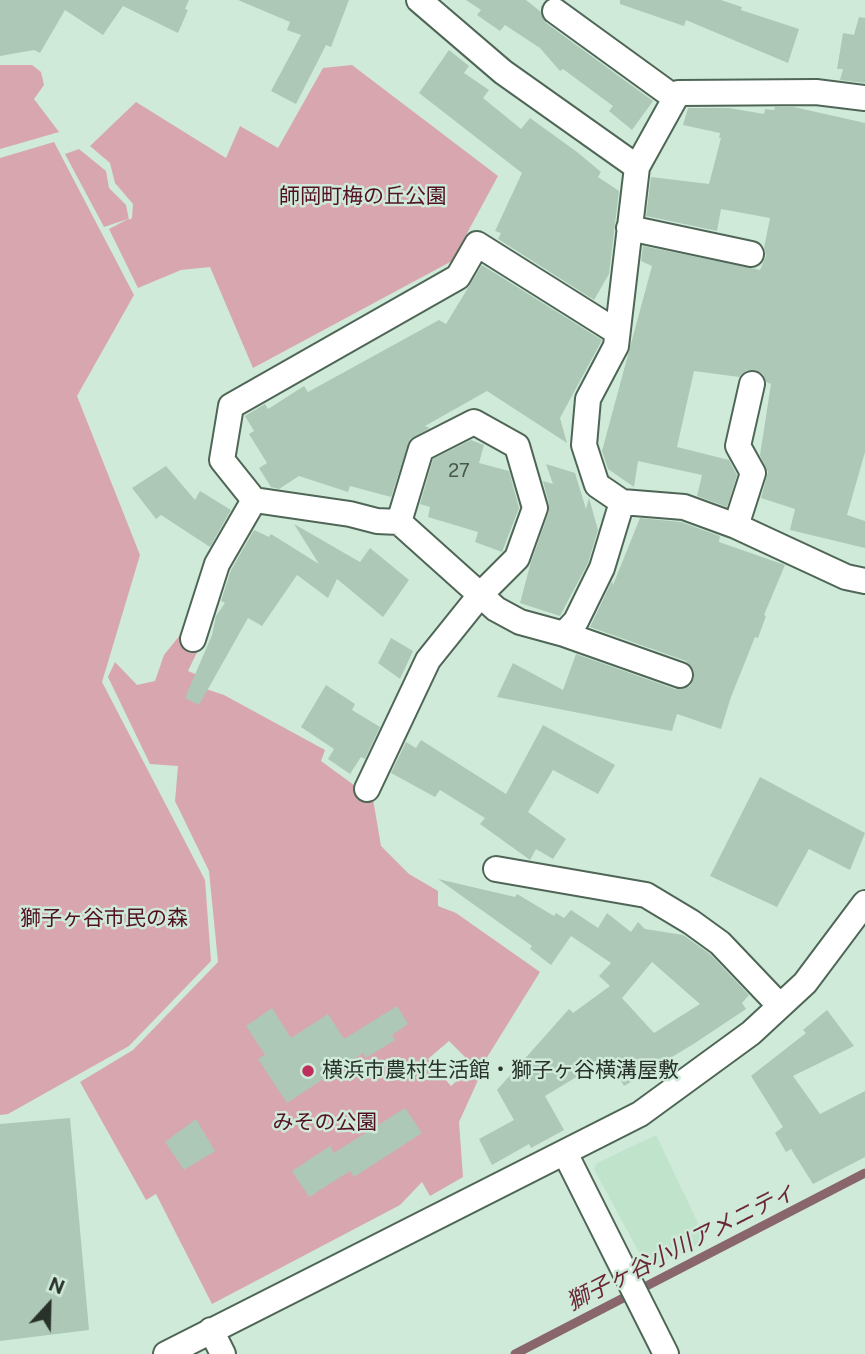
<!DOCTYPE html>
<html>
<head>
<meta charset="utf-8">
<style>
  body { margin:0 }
  #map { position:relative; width:865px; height:1354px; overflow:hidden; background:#cfead8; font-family:"Public Sans",sans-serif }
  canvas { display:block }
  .north { position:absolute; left:14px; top:1270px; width:70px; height:70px; -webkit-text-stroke:5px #cfead8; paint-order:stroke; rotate:22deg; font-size:19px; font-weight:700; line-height:28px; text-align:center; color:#28322b }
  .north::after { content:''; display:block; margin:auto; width:24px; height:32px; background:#28322b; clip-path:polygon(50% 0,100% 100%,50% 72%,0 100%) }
</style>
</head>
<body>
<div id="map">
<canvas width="865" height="1354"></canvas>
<div class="north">N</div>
</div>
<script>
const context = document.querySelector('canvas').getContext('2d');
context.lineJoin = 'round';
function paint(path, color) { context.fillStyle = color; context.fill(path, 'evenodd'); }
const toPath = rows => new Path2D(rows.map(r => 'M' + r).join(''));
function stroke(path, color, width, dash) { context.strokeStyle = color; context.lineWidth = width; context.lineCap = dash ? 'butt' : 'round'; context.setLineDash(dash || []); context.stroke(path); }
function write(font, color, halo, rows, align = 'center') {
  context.font = font + ' "Public Sans","Noto Sans JP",sans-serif'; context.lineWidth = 5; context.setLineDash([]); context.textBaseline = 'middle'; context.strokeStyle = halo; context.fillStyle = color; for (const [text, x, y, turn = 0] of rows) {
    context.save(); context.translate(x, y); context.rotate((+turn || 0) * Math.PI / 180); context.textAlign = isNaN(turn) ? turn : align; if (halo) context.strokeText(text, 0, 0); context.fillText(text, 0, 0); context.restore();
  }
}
paint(toPath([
  [656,1135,706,1240,648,1269,594,1169,597,1163]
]), '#c0e3cc');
paint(toPath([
  [0,65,32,65,41,72,44,85,34,99,59,132,0,149],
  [352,65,498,176,452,261,253,368,210,267,181,270,138,288,109,229,128,219,104,227,65,154,79,149,106,171,109,188,126,205,129,220,132,218,133,204,115,183,110,163,90,146,136,102,226,158,240,126,278,148,323,68],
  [54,142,134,295,77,396,140,555,102,682,205,880,211,961,129,1046,8,1114,0,1115,0,158],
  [180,635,200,646,188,671,200,676,197,686,224,695,325,750,321,761,373,799,381,846,409,874,438,891,438,906,456,913,540,972,481,1067,468,1060,449,1041,428,1059,451,1086,469,1070,479,1078,459,1122,463,1177,430,1196,422,1182,400,1205,212,1304,156,1194,146,1200,80,1082,133,1050,218,962,209,871,175,801,178,766,150,764,108,677,115,662,137,685,155,681,164,655]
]), '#d8a6af');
stroke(toPath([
  [515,1354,865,1173]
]), '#89666b', 9);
paint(toPath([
  [0,0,189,0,185,9,188,10,178,33,123,6,103,35,65,10,40,53,34,50,0,56],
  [238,0,349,0,331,47,326,45,296,104,271,91,301,35,287,30,290,22],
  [466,0,526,0,541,12,546,23,653,101,632,130,609,111,613,106,563,69,560,71,540,48,505,25,500,31,477,15,481,10],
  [620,0,721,0,742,7,741,10,799,29,788,63,686,20,684,26,620,4],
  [859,17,865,18,865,83,840,80,843,69,837,69,843,33,854,35],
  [449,50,469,66,464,73,489,90,483,98,521,129,530,118,577,152,601,172,598,177,619,191,609,274,594,300,498,239,501,233,495,231,522,173,419,93],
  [775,107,794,107,865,123,865,452,847,515,865,521,865,548,790,530,795,509,761,498,768,472,760,455,771,384,766,382,763,374,756,370,747,370,739,377,694,371,677,447,729,460,737,475,727,507,697,496,702,475,638,461,634,487,608,469,602,451,652,266,641,261,643,246,760,270,766,256,764,248,770,218,721,209,717,231,646,216,651,177,709,184,721,138,719,138,720,133,683,125,688,108,729,108,764,114,765,109,774,110],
  [482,265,602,340,560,418,567,443,487,391,425,426,430,428,410,439,391,497,350,486,348,492,299,476,279,489,271,487,259,468,267,463,249,434,254,431,245,416,265,404,268,409,304,386,308,392,439,320,446,324],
  [471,440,484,445,479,463,509,471,519,508,502,552,475,542,478,532,428,517,430,507,420,504,433,459],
  [546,464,575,473,586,509,589,498,598,530,588,563,560,616,520,603,531,562,549,512,549,504,543,481,553,484],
  [166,466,195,500,200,491,231,510,210,547,161,515,156,519,132,488],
  [640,518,681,522,720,536,719,542,785,565,764,615,766,616,758,638,755,637,731,697,721,729,677,714,672,731,497,697,513,663,563,690,576,654,675,689,683,689,690,686,694,679,694,672,686,661,590,627,612,581,613,585],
  [294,524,360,562,370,548,409,580,383,617,337,579,328,598,297,575,262,626,248,618,199,705,185,698,212,635,216,616,225,603,221,601,231,570,254,530,269,537,271,534,319,564],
  [391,638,413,651,400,679,378,663],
  [326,685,355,704,352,710,380,727,365,759,361,757,350,774,328,759,334,749,301,727],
  [543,725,615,765,598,794,553,770,528,812,566,839,553,859,536,849,530,860,480,824,485,818,440,790,435,797,391,773,406,742,416,748,421,740,506,794],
  [760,777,865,833,850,870,809,849,777,907,710,876],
  [438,879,515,897,517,894,554,916,556,913,564,918,571,910,598,928,607,913,631,932,638,922,645,929,683,935,710,954,749,995,742,1003,746,1009,695,1043,624,1086,608,1058,545,1096,564,1130,531,1148,529,1144,492,1165,479,1139,514,1120,497,1090,569,1009,573,1013,610,986,599,976,611,963,571,936,551,965,530,949,532,946],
  [652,962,700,1004,654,1033,622,998],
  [397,1006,408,1024,392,1035,395,1040,366,1058,363,1053,287,1103,258,1059,265,1055,246,1026,272,1008,291,1038,328,1014,344,1039],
  [827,1010,854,1046,793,1076,820,1114,865,1091,865,1157,813,1184,791,1149,786,1152,775,1133,783,1127,751,1076,806,1033,803,1030],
  [405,1108,422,1133,354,1177,350,1171,309,1197,292,1171,330,1146,334,1153],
  [70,1118,89,1330,0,1341,0,1124],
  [196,1119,215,1151,184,1170,165,1142]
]), '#adc8b6');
const minor = toPath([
  [419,0,503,72,637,167],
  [555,11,675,98],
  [865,98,816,92,678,93,637,167,616,346,588,399,584,445,597,485,622,502,684,507,736,526,846,577,865,581],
  [629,228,751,254],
  [617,332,477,244,458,277,231,406,222,460,254,500,350,514,377,521,399,522,496,609,520,622,564,634,576,621,602,568,622,502],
  [736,526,753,473,738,446,752,384],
  [564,634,680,675],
  [193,639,217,564,254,500],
  [367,789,428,660,481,594,517,558,535,508,517,446,474,422,421,449,399,522],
  [496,869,646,895,691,922,720,943,780,1006],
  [565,1153,666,1354],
  [211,1330,223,1354],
  [166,1354,640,1114,751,1033,805,983,865,903]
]);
stroke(minor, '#4f6657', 28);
stroke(minor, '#fff', 24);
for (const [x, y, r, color] of [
  [308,1071,7,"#bd2f5d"]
]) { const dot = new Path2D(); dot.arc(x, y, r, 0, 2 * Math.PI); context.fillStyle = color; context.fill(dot); stroke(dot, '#cfead8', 2.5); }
write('18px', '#49584e', null, [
  ["27",459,471]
]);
write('21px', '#531025', '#cfead8', [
  ["師岡町梅の丘公園",363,197],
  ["獅子ヶ谷市民の森",104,919],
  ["みその公園",325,1123]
]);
write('21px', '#28322b', '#cfead8', [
  ["横浜市農村生活館・獅子ヶ谷横溝屋敷",322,1071]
], 'left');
write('italic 23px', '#6a2638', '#cfead8', [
  ["獅子ヶ谷小川アメニティ",681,1247,-27]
]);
</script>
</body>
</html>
